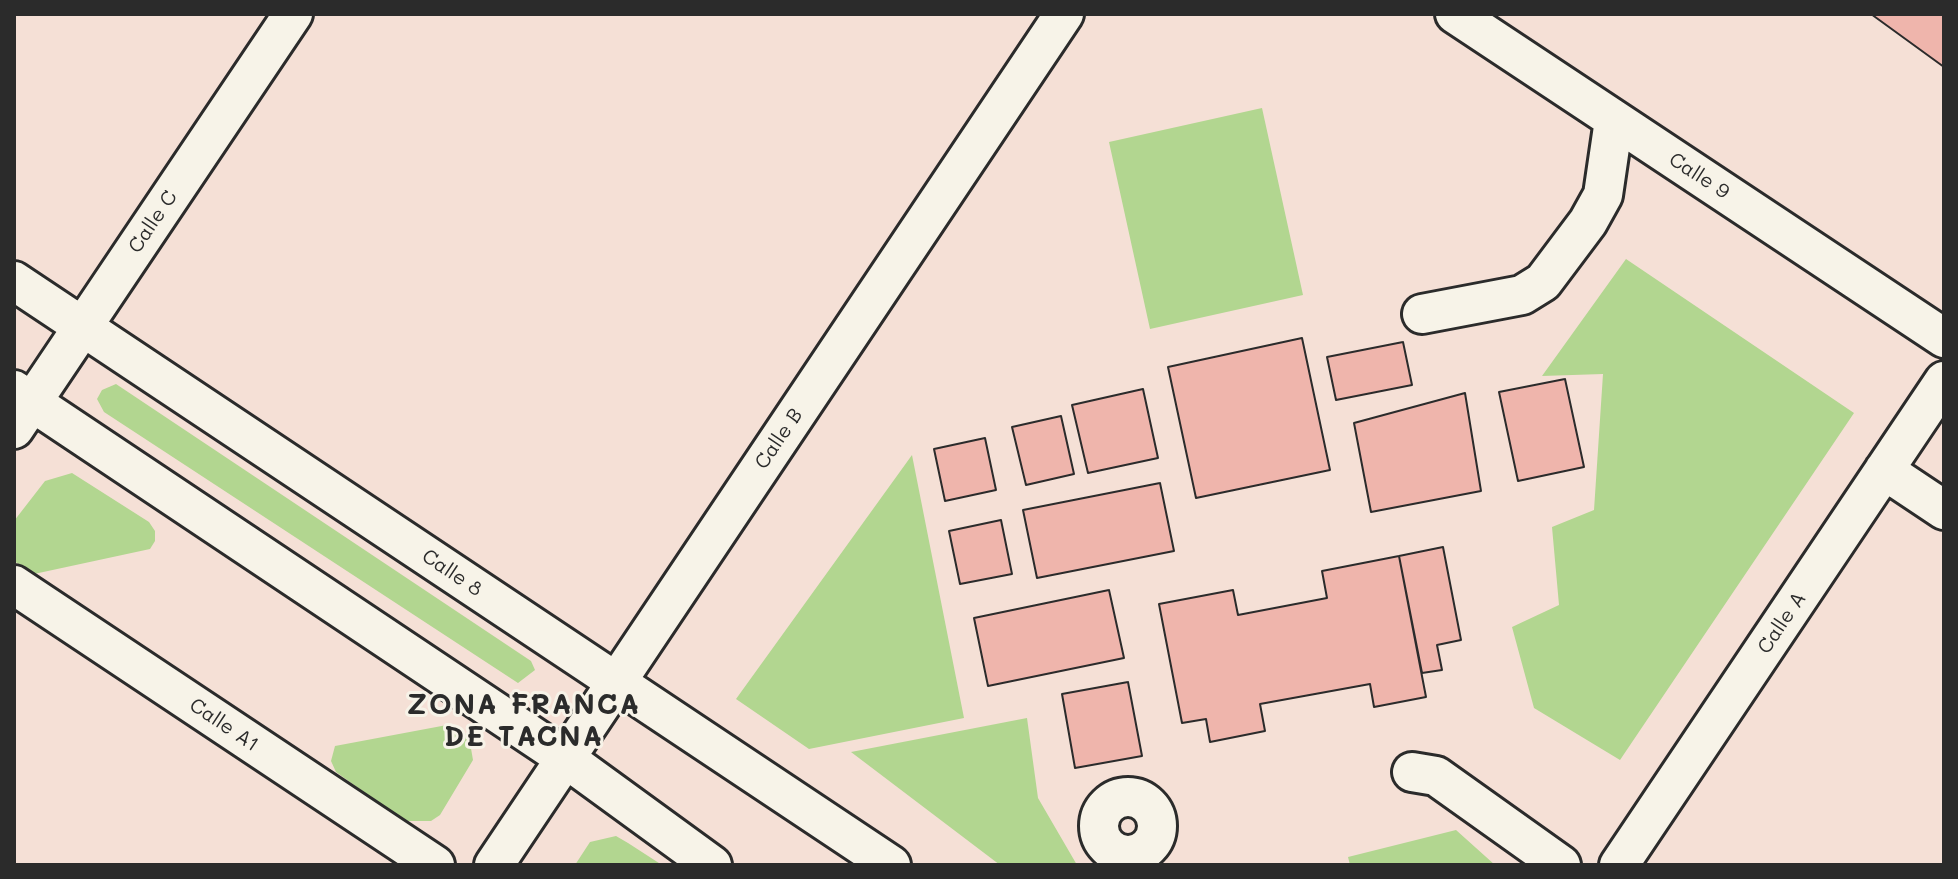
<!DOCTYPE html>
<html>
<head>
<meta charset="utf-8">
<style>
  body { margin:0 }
  #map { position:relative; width:1958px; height:879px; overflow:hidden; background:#f7f3e8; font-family:Mali,sans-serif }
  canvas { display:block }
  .frame { position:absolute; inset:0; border:16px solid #2b2b2b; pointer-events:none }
</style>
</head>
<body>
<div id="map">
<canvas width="1958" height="879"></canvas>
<div class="frame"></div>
</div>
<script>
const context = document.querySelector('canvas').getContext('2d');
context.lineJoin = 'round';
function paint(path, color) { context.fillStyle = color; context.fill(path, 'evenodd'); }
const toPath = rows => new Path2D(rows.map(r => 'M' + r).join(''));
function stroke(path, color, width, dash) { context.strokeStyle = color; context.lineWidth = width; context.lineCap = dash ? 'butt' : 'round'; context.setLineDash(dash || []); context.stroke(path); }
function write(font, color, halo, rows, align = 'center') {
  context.font = font + ' Mali,sans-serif'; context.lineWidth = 6; context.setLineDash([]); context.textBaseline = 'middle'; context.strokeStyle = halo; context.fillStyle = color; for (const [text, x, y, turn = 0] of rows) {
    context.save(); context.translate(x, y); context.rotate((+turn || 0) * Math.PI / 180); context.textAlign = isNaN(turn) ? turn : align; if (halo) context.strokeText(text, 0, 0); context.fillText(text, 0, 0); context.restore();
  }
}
paint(toPath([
  [14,14,1944,14,1944,865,14,865]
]), '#f5e0d6');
paint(toPath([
  [1262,108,1303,295,1150,329,1109,142],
  [1626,259,1854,413,1620,760,1534,708,1512,627,1559,605,1552,527,1594,510,1603,374,1542,376],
  [116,384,531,661,535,670,518,683,104,412,97,399,102,390],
  [912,455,964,718,809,749,736,699],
  [72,473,149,522,155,531,155,541,150,549,34,574,14,561,14,521,45,481],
  [1027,718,1038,798,1077,865,1000,865,851,752],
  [447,725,458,727,469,737,473,760,440,815,431,821,406,821,394,814,336,772,331,761,335,746],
  [1456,830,1495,865,1350,865,1348,857],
  [616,836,628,843,662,865,575,865,590,842]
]), '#b2d690');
const building = toPath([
  [1871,14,1944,14,1944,67,1871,14],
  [1302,338,1330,470,1196,498,1168,367,1302,338],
  [1403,342,1412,385,1336,400,1327,357,1403,342],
  [1565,379,1584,467,1518,481,1499,392,1565,379],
  [1143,389,1158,458,1088,473,1072,405,1143,389],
  [1465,393,1481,491,1371,512,1354,423,1465,393],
  [1061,416,1074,474,1026,485,1012,427,1061,416],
  [985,438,996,490,945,501,934,449,985,438],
  [1160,483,1174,551,1037,578,1023,510,1160,483],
  [1001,520,1012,574,960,584,949,531,1001,520],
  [1443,547,1461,640,1437,645,1442,670,1422,673,1399,556,1443,547],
  [1399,556,1426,697,1374,707,1370,684,1260,704,1265,731,1210,742,1206,719,1182,723,1159,604,1233,590,1238,615,1327,598,1322,571,1399,556],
  [1109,590,1124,658,988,686,974,618,1109,590],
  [1128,682,1142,756,1075,768,1062,694,1128,682]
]);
paint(building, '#efb5ac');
stroke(building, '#2b2b2b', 2);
const minor = toPath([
  [1455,14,1944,338],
  [14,281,891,865],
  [1422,314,1522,295,1543,282,1588,222,1603,195,1614,120],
  [14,390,565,758,712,865],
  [14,429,293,14],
  [1884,470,1944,510],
  [14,585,435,865],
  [1412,772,1436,776,1561,865],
  '1099 826a29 29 0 1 1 58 0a29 29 0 1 1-58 0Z',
  [494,865,1064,14],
  [1619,865,1944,381]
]);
stroke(minor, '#2b2b2b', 44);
stroke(minor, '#f7f3e8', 38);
write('20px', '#2b2b2b', '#f7f3e8', [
  ["Calle 9",1699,176,33],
  ["Calle C",153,222,-56],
  ["Calle B",779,439,-56],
  ["Calle 8",452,573,34],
  ["Calle A",1782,623,-56],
  ["Calle A1",224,725,34]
]);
context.letterSpacing = '2px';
write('bold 28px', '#2b2b2b', '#f7f3e8', [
  ["ZONA FRANCA",524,705],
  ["DE TACNA",524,737]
]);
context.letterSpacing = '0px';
</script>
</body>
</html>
